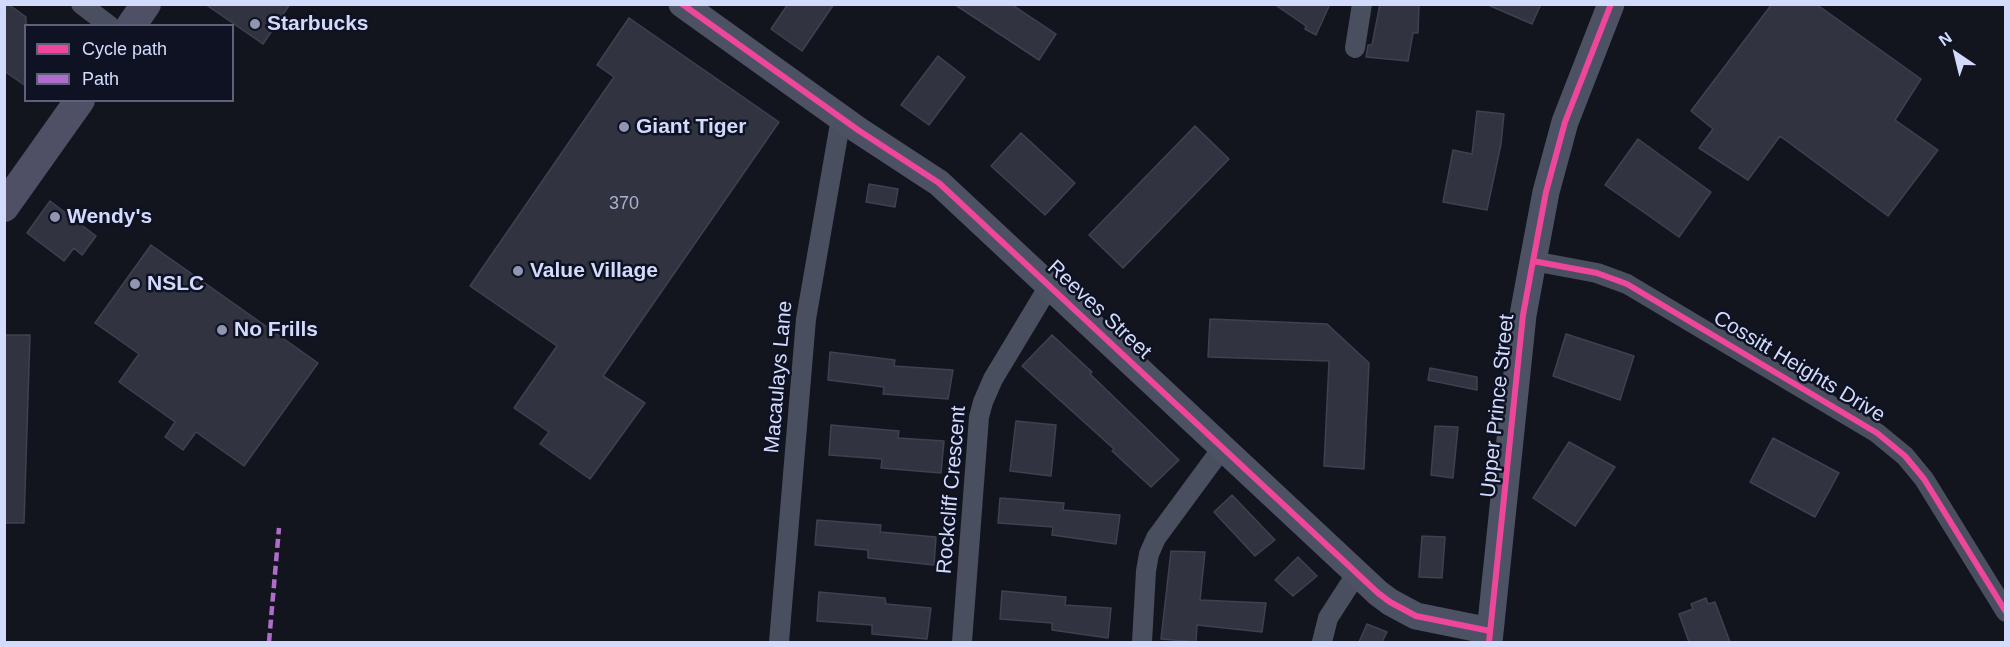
<!DOCTYPE html>
<html>
<head>
<meta charset="utf-8">
<style>
  body { margin:0 }
  #map { position:relative; width:2010px; height:647px; overflow:hidden; background:#13151e; font-family:Helvetica,sans-serif }
  canvas { display:block }
  .frame { position:absolute; inset:0; border:6px solid #d3dbfd; pointer-events:none }
  .legend { position:absolute; left:24px; top:24px; width:210px; height:78px; box-sizing:border-box; background:#0f1222; border:2px solid #5d627a; margin:0; padding:8px 10px; list-style:none; font-size:18px; color:#d3dbfd }
  .legend li { display:flex; align-items:center; gap:12px; height:30px }
  .legend b { width:30px; border:2px solid #5d627a }
  .north { position:absolute; left:1926px; top:24px; width:60px; height:60px; -webkit-text-stroke:4px #0f1222; paint-order:stroke; rotate:325deg; font-size:16px; font-weight:700; line-height:24px; text-align:center; color:#d3dbfd }
  .north::after { content:''; display:block; margin:auto; width:21px; height:27px; background:#d3dbfd; clip-path:polygon(50% 0,100% 100%,50% 72%,0 100%) }
</style>
</head>
<body>
<div id="map">
<canvas width="2010" height="647"></canvas>
<div class="frame"></div>
<ul class="legend">
<li><b style="height:8px;background:#ed469a"></b>Cycle path</li>
<li><b style="height:8px;background:#b06ccc"></b>Path</li>
</ul>
<div class="north">N</div>
</div>
<script>
const context = document.querySelector('canvas').getContext('2d');
context.lineJoin = 'round';
function paint(path, color) { context.fillStyle = color; context.fill(path, 'evenodd'); }
const toPath = rows => new Path2D(rows.map(r => 'M' + r).join(''));
function stroke(path, color, width, dash) { context.strokeStyle = color; context.lineWidth = width; context.lineCap = dash ? 'butt' : 'round'; context.setLineDash(dash || []); context.stroke(path); }
function write(font, color, halo, rows, align = 'center') {
  context.font = font + ' Helvetica,sans-serif'; context.lineWidth = 5; context.setLineDash([]); context.textBaseline = 'middle'; context.strokeStyle = halo; context.fillStyle = color; for (const [text, x, y, turn = 0] of rows) {
    context.save(); context.translate(x, y); context.rotate((+turn || 0) * Math.PI / 180); context.textAlign = isNaN(turn) ? turn : align; if (halo) context.strokeText(text, 0, 0); context.fillText(text, 0, 0); context.restore();
  }
}
const building = toPath([
  [4,4,8,4,26,17,26,86,4,71,4,4],
  [205,4,290,4,263,44,205,4],
  [788,4,834,4,802,51,771,29,788,4],
  [954,4,1011,4,1056,34,1039,60,954,4],
  [1274,4,1330,4,1316,35,1305,29,1306,26,1274,4],
  [1380,4,1419,4,1418,33,1413,33,1408,61,1366,57,1368,45,1372,45,1380,4],
  [1486,4,1541,4,1532,24,1486,4],
  [1772,4,1816,4,1921,79,1895,120,1938,150,1888,216,1780,136,1748,180,1699,148,1713,129,1691,111,1772,4],
  [629,18,779,122,603,376,645,403,590,479,540,444,549,432,514,408,557,346,470,286,614,77,597,65,629,18],
  [938,56,965,77,929,125,901,105,938,56],
  [1477,111,1504,114,1501,144,1487,210,1443,202,1453,150,1472,154,1477,111],
  [1195,126,1229,159,1123,268,1089,235,1195,126],
  [1021,133,1075,183,1045,215,991,166,1021,133],
  [1638,139,1711,192,1679,237,1605,185,1638,139],
  [869,184,898,189,895,207,866,202,869,184],
  [50,201,96,236,82,255,74,248,64,261,27,233,50,201],
  [151,245,318,363,244,466,196,432,183,450,165,437,175,422,119,382,139,354,95,323,151,245],
  [1210,319,1327,324,1369,363,1364,469,1324,466,1329,361,1208,357,1210,319],
  [1566,334,1634,356,1620,400,1553,376,1566,334],
  [4,335,30,335,24,523,4,523,4,335],
  [1052,335,1092,372,1090,374,1179,460,1151,487,1112,451,1114,449,1022,366,1052,335],
  [830,352,895,360,894,366,953,370,948,399,883,394,884,387,828,380,830,352],
  [1430,368,1477,377,1477,390,1428,380,1430,368],
  [1016,421,1056,425,1051,476,1010,471,1016,421],
  [831,425,899,431,898,438,944,441,941,473,881,468,882,459,829,455,831,425],
  [1435,426,1458,427,1453,478,1431,475,1435,426],
  [1773,438,1839,473,1815,517,1750,482,1773,438],
  [1569,442,1615,467,1575,526,1533,498,1569,442],
  [1232,495,1275,540,1255,556,1214,512,1232,495],
  [1000,498,1064,503,1063,510,1120,515,1116,544,1052,535,1053,527,998,523,1000,498],
  [817,520,881,525,880,532,936,537,934,565,868,558,868,550,815,545,817,520],
  [1422,536,1445,537,1442,578,1419,577,1422,536],
  [1171,551,1205,552,1200,600,1266,603,1262,632,1197,625,1196,642,1161,639,1171,551],
  [1298,557,1317,576,1293,596,1275,580,1298,557],
  [1002,591,1066,597,1065,605,1111,608,1108,638,1052,630,1052,623,1000,619,1002,591],
  [819,592,885,598,886,604,931,608,927,639,872,634,872,625,817,621,819,592],
  [1706,598,1708,604,1715,602,1730,642,1689,642,1679,614,1693,609,1691,604,1706,598],
  [1367,624,1387,632,1382,642,1359,642,1367,624]
]);
paint(building, '#313440');
stroke(building, '#3e4151', 1.5);
stroke(toPath([
  [81,4,110,26],
  [1355,48,1362,4],
  [1533,261,1597,273,1627,284,1877,433,1905,456,1924,479,2006,612],
  [779,642,806,319,841,118],
  [962,642,979,417,983,402,993,379,1049,286],
  [1142,642,1146,571,1149,554,1156,538,1223,447],
  [1322,642,1328,618,1357,573]
]), '#494f5f', 20);
stroke(toPath([
  [682,4,858,130,939,183,1378,593,1390,602,1416,616,1490,631],
  [1489,642,1523,315,1533,261,1546,192,1565,122,1611,4]
]), '#4c5264', 27);
stroke(toPath([
  [131,26,146,4],
  [4,207,80,100]
]), '#4f4f65', 30);
stroke(toPath([
  [269,642,279,528]
]), '#b06ccc', 4.5, [9, 4.5]);
stroke(toPath([
  [682,4,858,130,939,183,1378,593,1390,602,1416,616,1490,631],
  [1533,261,1597,273,1627,284,1877,433,1905,456,1924,479,2006,612],
  [1489,642,1523,315,1533,261,1546,192,1565,122,1611,4]
]), '#ed469a', 6);
for (const [x, y, r, color] of [
  [255,24,6,"#9096af"],
  [624,127,6,"#9096af"],
  [55,217,6,"#9096af"],
  [518,271,6,"#9096af"],
  [135,284,6,"#9096af"],
  [222,330,6,"#9096af"]
]) { const dot = new Path2D(); dot.arc(x, y, r, 0, 2 * Math.PI); context.fillStyle = color; context.fill(dot); stroke(dot, '#0f1222', 2); }
write('18px', '#aab1ce', null, [
  ["370",624,204]
]);
write('bold 21px', '#d3dbfd', '#0f1222', [
  ["Starbucks",267,24],
  ["Giant Tiger",636,127],
  ["Wendy's",67,217],
  ["Value Village",530,271],
  ["NSLC",147,284],
  ["No Frills",234,330]
], 'left');
write('21px', '#d3dbfd', '#0f1222', [
  ["Reeves Street",1099,310,43],
  ["Cossitt Heights Drive",1799,367,31],
  ["Macaulays Lane",779,377,-85],
  ["Upper Prince Street",1498,406,-84],
  ["Rockcliff Crescent",952,490,-85]
]);
</script>
</body>
</html>
